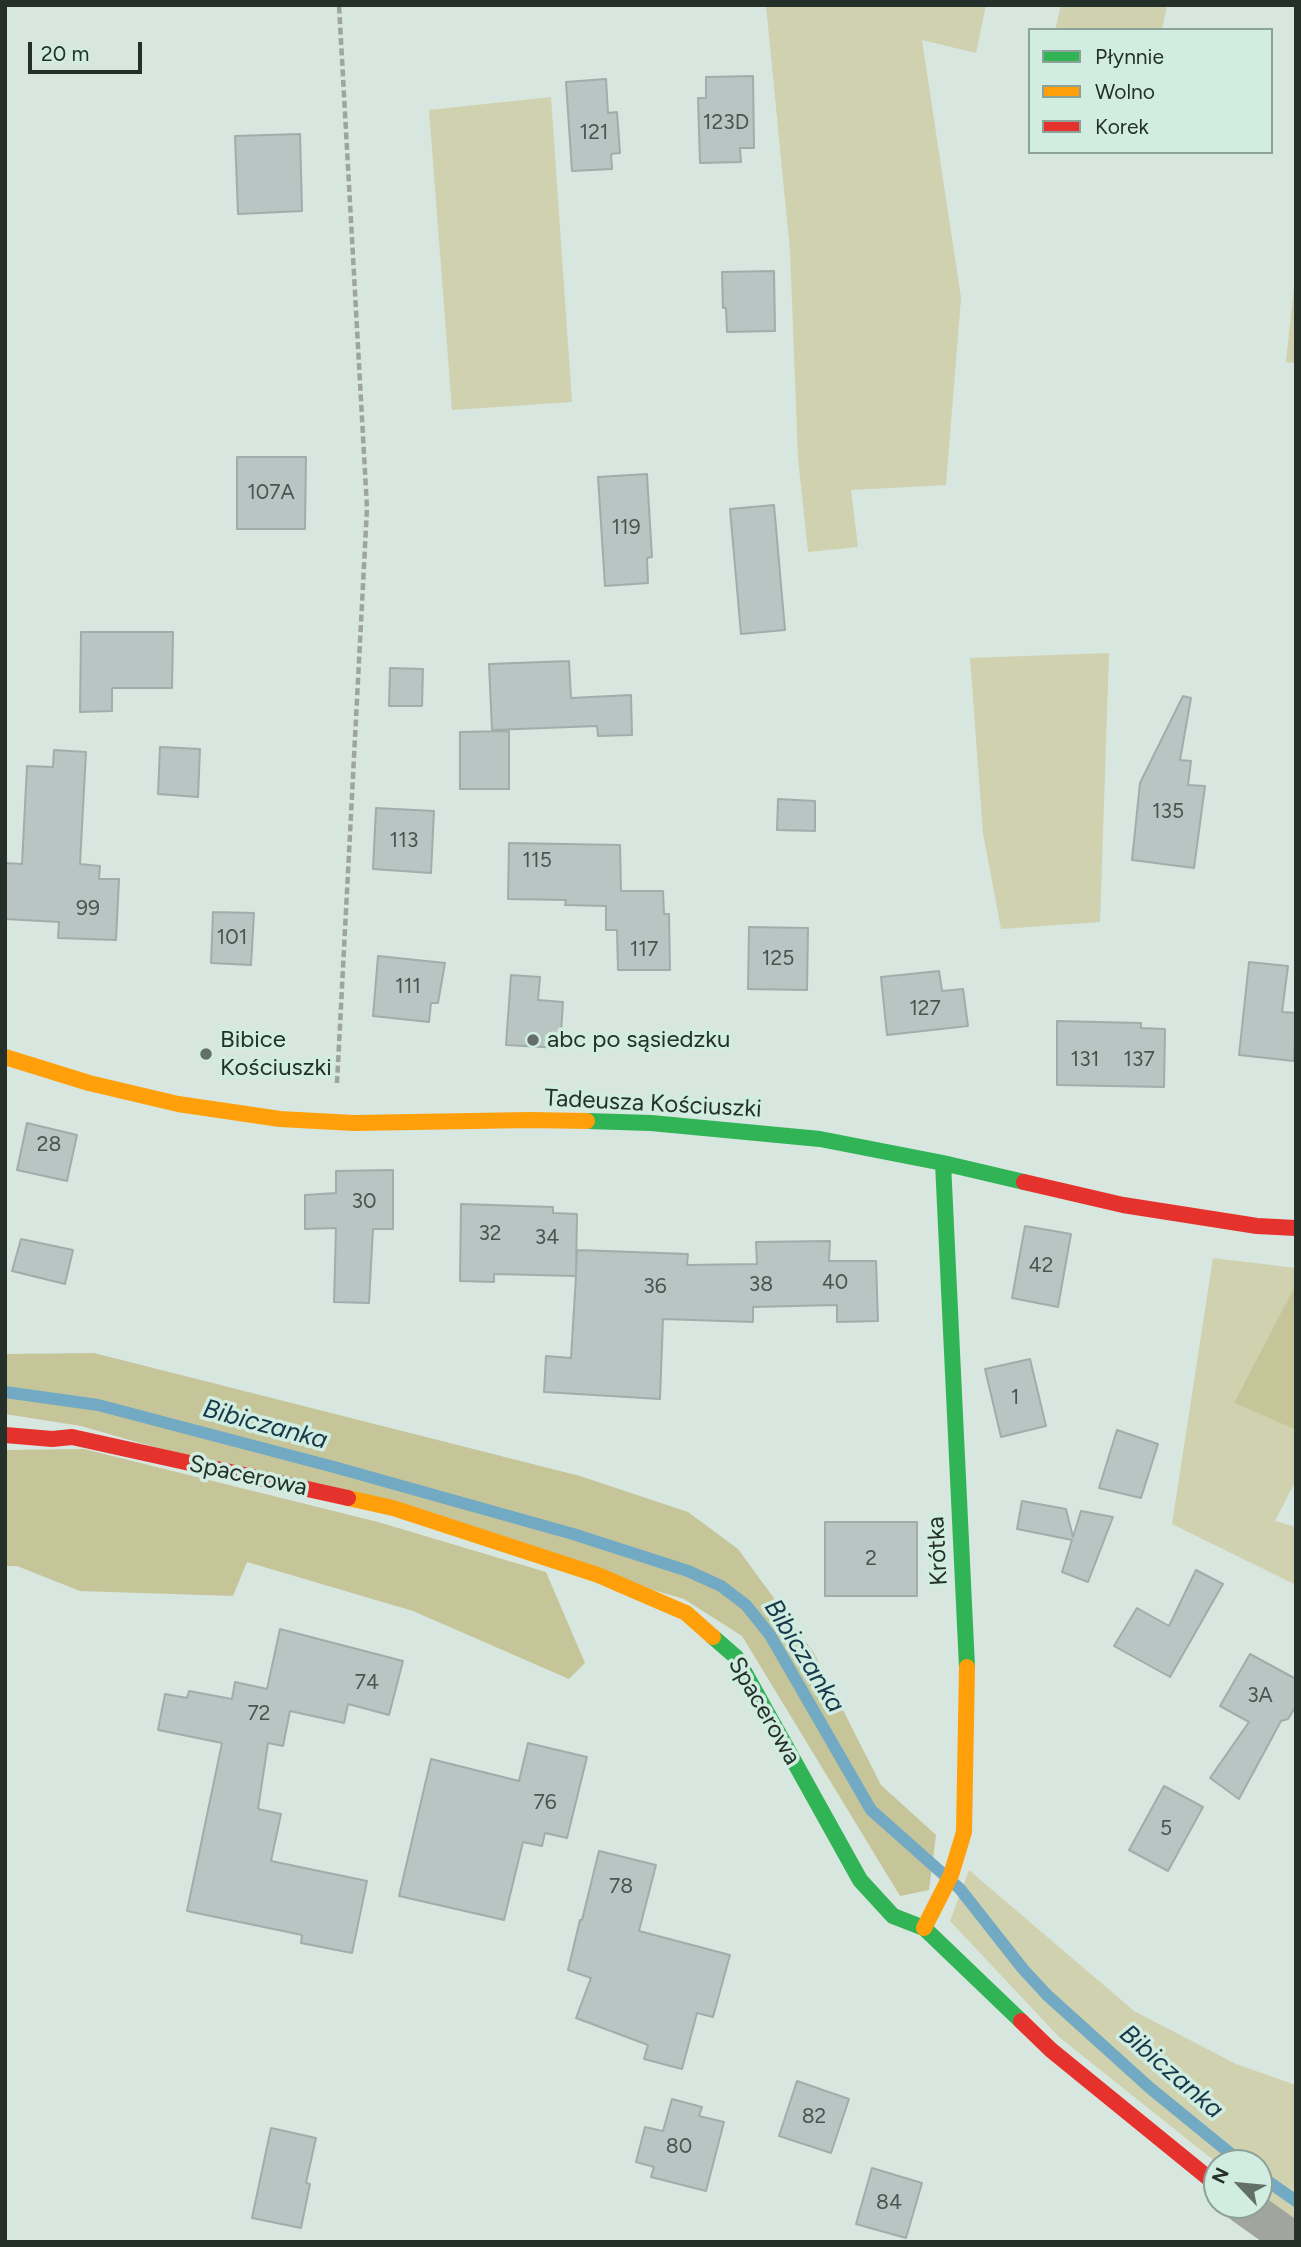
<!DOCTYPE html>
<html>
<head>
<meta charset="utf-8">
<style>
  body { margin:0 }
  #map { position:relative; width:1301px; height:2247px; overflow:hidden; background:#d7e6df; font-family:Figtree,sans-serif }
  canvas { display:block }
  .frame { position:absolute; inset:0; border:7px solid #25302b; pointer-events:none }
  .legend { position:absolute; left:1028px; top:28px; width:245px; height:126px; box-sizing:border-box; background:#d1ece0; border:2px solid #8ca198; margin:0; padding:9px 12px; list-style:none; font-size:21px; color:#25302b }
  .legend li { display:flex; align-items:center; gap:14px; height:35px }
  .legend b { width:35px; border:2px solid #8ca198 }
  .north { position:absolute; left:1203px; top:2149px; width:70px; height:70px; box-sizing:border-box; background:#d1ece0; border:2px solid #8ca198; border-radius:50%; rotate:296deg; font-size:19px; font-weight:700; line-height:28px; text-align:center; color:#25302b }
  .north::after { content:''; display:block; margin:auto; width:24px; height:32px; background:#63706a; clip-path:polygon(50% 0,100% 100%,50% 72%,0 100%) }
  .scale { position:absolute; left:28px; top:42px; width:114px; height:32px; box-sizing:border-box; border:4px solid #25302b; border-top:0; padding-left:9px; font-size:21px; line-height:24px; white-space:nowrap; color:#25302b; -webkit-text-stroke:5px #d1ece0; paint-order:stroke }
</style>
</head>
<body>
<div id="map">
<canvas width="1301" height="2247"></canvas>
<div class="frame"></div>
<ul class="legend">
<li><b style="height:9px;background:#30b455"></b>Płynnie</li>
<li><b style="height:9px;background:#ff9f0a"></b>Wolno</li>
<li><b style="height:9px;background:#e5322d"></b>Korek</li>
</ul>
<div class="north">N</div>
<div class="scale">20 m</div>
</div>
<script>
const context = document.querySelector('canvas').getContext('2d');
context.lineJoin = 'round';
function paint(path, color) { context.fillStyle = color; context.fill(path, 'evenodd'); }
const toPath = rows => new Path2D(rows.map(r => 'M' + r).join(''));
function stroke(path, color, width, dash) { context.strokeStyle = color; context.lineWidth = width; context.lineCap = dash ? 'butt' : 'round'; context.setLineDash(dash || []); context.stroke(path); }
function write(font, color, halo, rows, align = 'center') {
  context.font = font + ' Figtree,sans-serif'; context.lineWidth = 7; context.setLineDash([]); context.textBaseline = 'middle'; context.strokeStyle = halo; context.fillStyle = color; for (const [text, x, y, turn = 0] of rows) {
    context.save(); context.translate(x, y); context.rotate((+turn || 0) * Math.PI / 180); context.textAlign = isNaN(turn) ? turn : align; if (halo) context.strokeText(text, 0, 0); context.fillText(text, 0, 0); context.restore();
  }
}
paint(toPath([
  [766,5,986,5,976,53,922,40,961,298,946,485,851,490,858,547,808,552,798,458,790,251],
  [1061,5,1167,5,1162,30,1055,30],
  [551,97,572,402,452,410,429,110],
  [1296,267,1296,363,1286,362],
  [1109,653,1100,922,1001,929,983,833,970,658],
  [1213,1258,1296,1268,1296,1288,1234,1403,1296,1430,1296,1480,1275,1521,1296,1527,1296,1585,1172,1524],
  [969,1870,1134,2011,1236,2064,1296,2085,1296,2227,1259,2201,1259,2163,1217,2163,1059,2037,950,1921]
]), '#d0d1af');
paint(toPath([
  [1294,1288,1296,1288,1296,1430,1234,1403],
  [94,1353,580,1476,688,1512,738,1549,814,1653,881,1785,936,1835,929,1890,900,1896,742,1636,684,1599,81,1426,5,1414,5,1354],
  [84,1449,378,1522,546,1572,585,1663,569,1679,413,1611,247,1562,233,1596,80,1591,17,1566,5,1566,5,1450]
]), '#c6c59a');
stroke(toPath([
  [5,1392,98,1405,334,1467,573,1534,688,1571,721,1586,746,1605,770,1635,871,1810,960,1889,1023,1969,1047,1995,1150,2088,1242,2163],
  [1259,2175,1296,2201]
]), '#72aac4', 12);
const building = toPath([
  [753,76,754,148,740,148,741,162,700,163,698,98,706,98,706,77,753,76],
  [606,79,608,113,617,112,620,153,611,154,612,169,572,171,566,82,606,79],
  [300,134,302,211,238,214,235,136,300,134],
  [774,271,775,331,727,332,726,308,723,308,722,272,774,271],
  [237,457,306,457,305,529,237,529,237,457],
  [647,474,652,557,647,558,648,583,605,586,598,477,647,474],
  [774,505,785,630,741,634,730,509,774,505],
  [81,632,173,632,172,688,112,688,112,711,80,712,81,632],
  [569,661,571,698,631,695,632,735,598,736,597,726,492,730,489,664,569,661],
  [390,668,423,669,422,706,389,706,390,668],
  [1183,696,1191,698,1180,760,1191,761,1188,785,1205,786,1194,868,1132,860,1140,783,1183,696],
  [509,731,509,789,460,789,460,732,509,731],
  [160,747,200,749,198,797,158,794,160,747],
  [54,750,86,752,80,864,100,866,99,879,119,879,116,940,58,938,59,922,5,919,5,863,22,864,27,766,53,767,54,750],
  [778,799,815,801,815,831,777,830,778,799],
  [376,808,434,811,431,873,373,869,376,808],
  [509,843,620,845,621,891,663,891,664,914,669,914,670,970,618,970,617,930,606,930,606,906,565,905,566,900,508,899,509,843],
  [213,912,254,913,251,965,211,963,213,912],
  [749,927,808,928,807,990,748,989,749,927],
  [378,956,445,963,438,1003,431,1003,429,1022,373,1016,378,956],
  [1249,962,1288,966,1282,1012,1296,1013,1294,1061,1239,1055,1249,962],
  [939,971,942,991,963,989,968,1026,887,1035,881,977,939,971],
  [511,975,540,977,538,1000,563,1002,560,1048,506,1045,511,975],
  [1057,1021,1141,1023,1141,1028,1165,1029,1164,1087,1057,1085,1057,1021],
  [27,1123,77,1135,67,1181,17,1170,27,1123],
  [393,1170,393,1229,373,1229,369,1303,334,1302,336,1228,305,1229,305,1195,336,1193,336,1171,393,1170],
  [461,1204,553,1207,553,1213,577,1214,576,1274,577,1250,688,1254,687,1265,757,1264,756,1242,830,1241,829,1261,876,1261,878,1321,837,1322,837,1305,753,1307,753,1322,663,1319,660,1399,544,1392,546,1356,571,1358,576,1276,494,1274,494,1282,460,1281,461,1204],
  [1025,1226,1071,1234,1058,1307,1012,1298,1025,1226],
  [21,1239,73,1250,65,1284,12,1271,21,1239],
  [1030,1359,1046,1426,1001,1437,985,1369,1030,1359],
  [1117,1430,1158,1444,1141,1498,1099,1488,1117,1430],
  [1022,1501,1066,1509,1073,1537,1081,1511,1113,1517,1088,1582,1062,1572,1072,1540,1017,1529,1022,1501],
  [825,1522,917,1522,917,1596,825,1596,825,1522],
  [1196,1570,1223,1584,1170,1677,1114,1646,1137,1608,1169,1626,1196,1570],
  [280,1629,403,1661,389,1715,348,1704,344,1723,290,1711,283,1746,268,1743,258,1809,281,1814,271,1861,367,1881,352,1953,301,1943,302,1935,187,1911,222,1743,158,1730,165,1694,187,1698,189,1691,232,1699,235,1682,267,1689,280,1629],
  [1250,1654,1296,1679,1296,1706,1288,1719,1281,1721,1239,1799,1210,1778,1249,1722,1220,1706,1250,1654],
  [528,1743,587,1757,567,1838,545,1833,542,1846,523,1842,504,1920,399,1896,431,1759,519,1781,528,1743],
  [1164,1786,1203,1807,1168,1871,1129,1850,1164,1786],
  [599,1851,656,1865,639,1931,730,1955,713,2017,697,2013,682,2069,644,2059,648,2045,576,2018,591,1978,568,1970,580,1920,582,1920,599,1851],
  [797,2081,849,2099,831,2153,779,2136,797,2081],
  [672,2099,702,2107,699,2116,724,2122,706,2191,651,2177,654,2167,636,2162,645,2127,663,2131,672,2099],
  [271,2128,316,2138,306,2183,310,2184,301,2228,252,2218,271,2128],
  [872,2168,922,2183,906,2238,856,2224,872,2168]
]);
paint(building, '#b8c5c2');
stroke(building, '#a1adaa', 2);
stroke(toPath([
  [337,1083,367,508,339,5]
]), '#9ea59f', 4.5, [7, 3.5]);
stroke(toPath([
  [1243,2205,1295,2242]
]), '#a0a69e', 38);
stroke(toPath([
  [587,1121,651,1123,820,1139,943,1163,1024,1182],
  [943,1163,967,1667],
  [713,1637,736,1657,860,1880,893,1916,924,1928,1021,2021]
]), '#30b455', 16);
stroke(toPath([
  [5,1057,89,1083,178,1104,280,1119,354,1123,530,1120,587,1121],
  [348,1498,393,1508,598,1575,686,1613,713,1637],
  [924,1928,951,1875,964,1832,967,1667]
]), '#ff9f0a', 16);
stroke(toPath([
  [1024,1182,1123,1205,1257,1226,1296,1228],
  [5,1435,52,1439,72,1437,348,1498],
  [1021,2021,1051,2050,1217,2185]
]), '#e5322d', 16);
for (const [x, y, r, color] of [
  [533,1040,7,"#63706a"],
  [206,1054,7,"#63706a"]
]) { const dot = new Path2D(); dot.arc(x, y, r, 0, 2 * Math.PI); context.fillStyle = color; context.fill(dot); stroke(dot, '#d1ece0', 2.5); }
write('21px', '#4a5551', null, [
  ["123D",726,123],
  ["121",594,133],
  ["107A",271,493],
  ["119",626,528],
  ["135",1168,812],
  ["113",404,841],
  ["115",537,861],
  ["99",88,909],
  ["101",232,938],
  ["117",644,950],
  ["125",778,959],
  ["111",408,987],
  ["127",925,1009],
  ["131",1085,1060],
  ["137",1139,1060],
  ["28",49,1145],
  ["30",364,1202],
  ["32",490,1234],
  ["34",547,1238],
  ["42",1041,1266],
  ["40",835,1283],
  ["38",761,1285],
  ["36",655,1287],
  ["1",1015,1398],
  ["2",871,1559],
  ["74",367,1683],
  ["3A",1260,1696],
  ["72",259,1714],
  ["76",545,1803],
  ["5",1166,1829],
  ["78",621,1887],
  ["82",814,2117],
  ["80",679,2147],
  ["84",889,2203]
]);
write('24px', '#25302b', '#d1ece0', [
  ["Bibice",220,1040],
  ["Kościuszki",220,1068],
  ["abc po sąsiedzku",547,1040]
], 'left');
write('24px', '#25302b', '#d1ece0', [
  ["Tadeusza Kościuszki",653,1104,3],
  ["Spacerowa",248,1476,12],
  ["Krótka",938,1551,-93],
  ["Spacerowa",764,1711,60]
]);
write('italic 26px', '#16384a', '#d1ece0', [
  ["Bibiczanka",265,1425,15],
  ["Bibiczanka",804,1656,58],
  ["Bibiczanka",1171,2072,41]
]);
</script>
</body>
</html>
